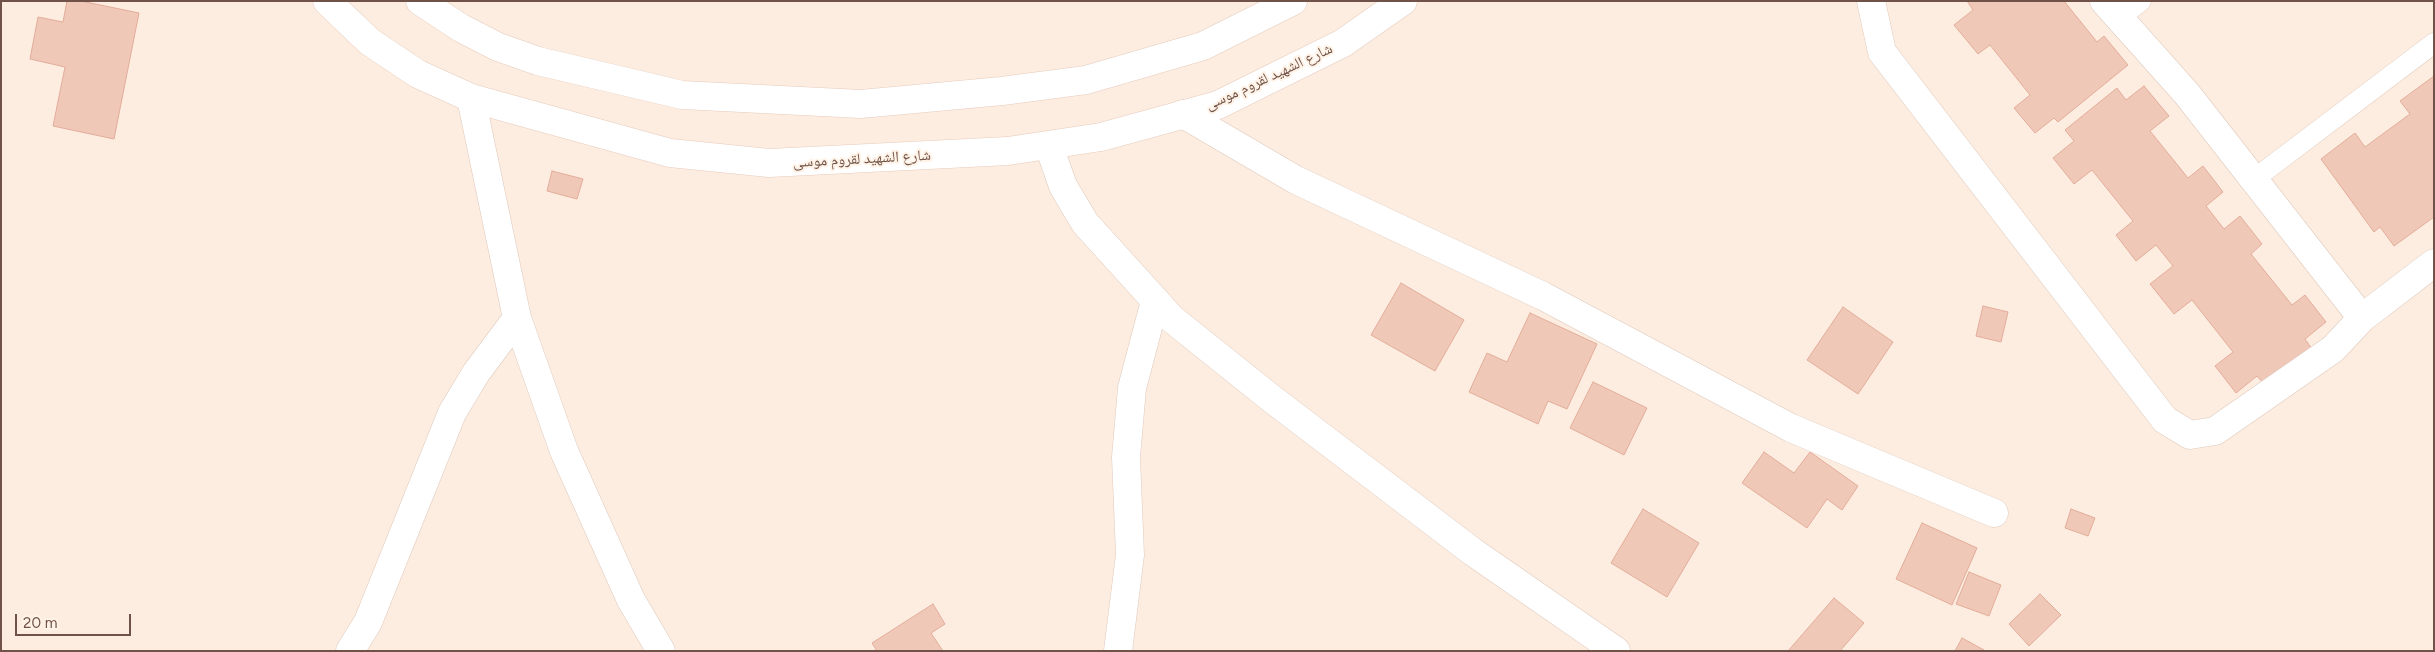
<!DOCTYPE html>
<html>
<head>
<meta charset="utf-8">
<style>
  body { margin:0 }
  #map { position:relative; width:2435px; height:652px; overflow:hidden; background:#fcede0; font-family:Figtree,sans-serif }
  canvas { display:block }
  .frame { position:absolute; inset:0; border:2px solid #715248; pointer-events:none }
  .scale { position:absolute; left:15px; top:614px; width:116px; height:22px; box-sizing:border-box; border:2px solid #715248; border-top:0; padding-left:6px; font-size:15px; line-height:18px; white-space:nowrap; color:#715248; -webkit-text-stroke:4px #fff2e6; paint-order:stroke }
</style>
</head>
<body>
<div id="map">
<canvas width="2435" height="652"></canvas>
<div class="frame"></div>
<div class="scale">20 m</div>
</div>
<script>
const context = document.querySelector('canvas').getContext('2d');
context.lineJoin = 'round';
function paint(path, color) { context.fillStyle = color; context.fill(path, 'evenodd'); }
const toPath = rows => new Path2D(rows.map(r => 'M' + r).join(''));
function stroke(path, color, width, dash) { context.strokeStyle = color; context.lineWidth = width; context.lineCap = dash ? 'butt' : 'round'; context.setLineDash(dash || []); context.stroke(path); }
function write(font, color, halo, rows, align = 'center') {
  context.font = font + ' Figtree,"Noto Naskh Arabic",sans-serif'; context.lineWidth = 4; context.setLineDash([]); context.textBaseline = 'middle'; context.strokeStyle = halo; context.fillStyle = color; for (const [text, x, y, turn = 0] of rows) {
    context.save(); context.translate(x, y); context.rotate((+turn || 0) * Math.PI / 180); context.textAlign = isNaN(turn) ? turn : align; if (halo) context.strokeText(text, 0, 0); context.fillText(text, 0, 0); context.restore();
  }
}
const building = toPath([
  [67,1,81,1,139,13,114,139,53,126,65,67,30,59,38,17,63,22,67,1],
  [2064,1,2097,42,2104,36,2128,65,2058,122,2054,118,2035,133,2014,108,2030,95,1990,45,1978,54,1954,25,1973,10,1967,1,2064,1],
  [2434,76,2434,217,2394,246,2380,227,2374,232,2321,159,2355,133,2365,147,2410,114,2400,101,2434,76],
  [2144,86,2169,116,2150,131,2188,178,2203,166,2223,192,2206,206,2224,229,2240,216,2262,244,2251,254,2292,305,2305,295,2326,322,2305,339,2312,349,2265,385,2257,376,2236,393,2215,366,2233,352,2192,300,2174,314,2150,284,2173,266,2156,245,2136,261,2116,235,2133,221,2092,170,2074,184,2053,158,2074,141,2065,130,2117,88,2126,100,2144,86],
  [552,171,583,179,577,199,547,191,552,171],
  [1401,283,1464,320,1435,371,1371,335,1401,283],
  [1983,306,2008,312,2001,342,1976,336,1983,306],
  [1843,307,1893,342,1858,394,1807,360,1843,307],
  [1530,313,1597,344,1567,409,1548,401,1538,424,1469,392,1487,353,1507,362,1530,313],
  [1593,382,1647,408,1624,455,1570,428,1593,382],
  [1764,452,1794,473,1810,452,1858,486,1842,510,1827,499,1807,528,1742,483,1764,452],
  [1643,509,1699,543,1667,597,1611,563,1643,509],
  [2071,509,2095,518,2088,536,2065,528,2071,509],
  [1922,523,1977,548,1952,605,1896,579,1922,523],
  [1969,572,2001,585,1989,616,1956,604,1969,572],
  [2040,594,2061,615,2029,646,2009,624,2040,594],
  [1834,598,1864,623,1840,651,1788,651,1834,598],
  [933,604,945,624,931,633,943,651,877,651,872,643,933,604],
  [1962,638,1984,650,1984,651,1955,651,1962,638]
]);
paint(building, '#f0c8b8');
stroke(building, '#e3ac99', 1);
const lane = toPath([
  [2119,18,2141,1],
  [2253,180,2434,43]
]);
const street = toPath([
  [1871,1,1882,52,2165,420,2190,435,2215,431,2333,349,2362,318],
  [2104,1,2187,94,2362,318,2434,263],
  [471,98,517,318,564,451,631,600,661,651],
  [1183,114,1296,180,1543,296,1791,428,1994,513],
  [1049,146,1063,186,1085,223,1172,319,1272,399,1473,552,1616,651],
  [350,651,368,622,452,413,476,373,517,318],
  [1118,651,1130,555,1126,457,1132,388,1155,301]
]);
const secondary = toPath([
  [327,1,370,42,418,74,471,98,670,153,769,163,1008,151,1101,137,1218,105,1343,43,1403,1],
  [420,1,461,28,498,47,538,61,682,95,861,104,1002,91,1086,80,1203,46,1293,1]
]);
stroke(lane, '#dfc9bc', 21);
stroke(street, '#dfc9bc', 29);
stroke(secondary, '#e6cbbc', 29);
stroke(lane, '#fff', 20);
stroke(street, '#fff', 28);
stroke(secondary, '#fff', 28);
write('15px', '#715248', '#fff2e6', [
  ["شارع الشهيد لقروم موسى",1269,77,-25],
  ["شارع الشهيد لقروم موسى",862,159,-3]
]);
</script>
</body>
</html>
